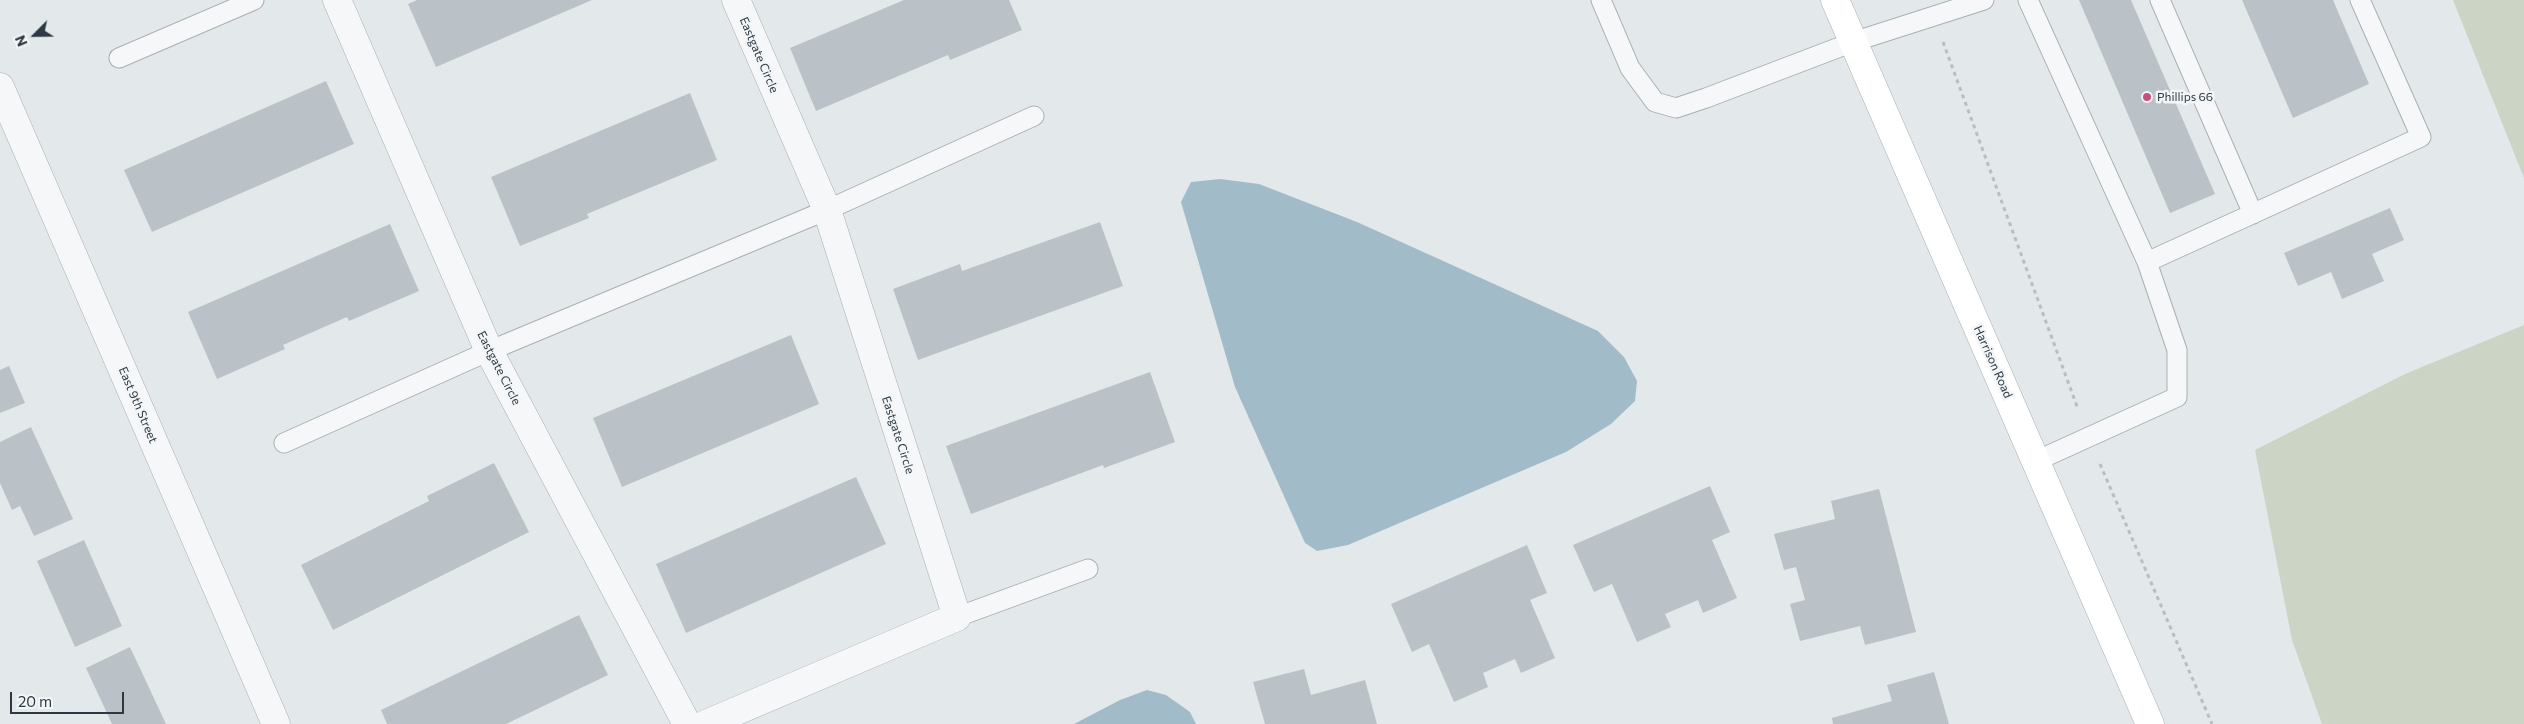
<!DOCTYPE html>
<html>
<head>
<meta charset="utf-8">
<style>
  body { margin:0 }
  #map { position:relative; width:2524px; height:724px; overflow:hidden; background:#e3e8ea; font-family:Commissioner,sans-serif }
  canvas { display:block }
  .north { position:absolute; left:10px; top:10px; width:50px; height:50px; -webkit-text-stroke:4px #f3f6f8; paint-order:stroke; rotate:247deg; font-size:14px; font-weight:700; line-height:20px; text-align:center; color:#2c3942 }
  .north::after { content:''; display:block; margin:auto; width:18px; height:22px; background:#2c3942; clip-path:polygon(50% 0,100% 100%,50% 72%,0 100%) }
  .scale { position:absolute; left:10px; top:692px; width:114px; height:22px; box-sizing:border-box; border:2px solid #2c3942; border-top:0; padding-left:6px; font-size:15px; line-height:18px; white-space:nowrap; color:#2c3942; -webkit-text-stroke:4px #f3f6f8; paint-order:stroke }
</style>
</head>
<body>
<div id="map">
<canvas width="2524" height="724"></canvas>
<div class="north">N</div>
<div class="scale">20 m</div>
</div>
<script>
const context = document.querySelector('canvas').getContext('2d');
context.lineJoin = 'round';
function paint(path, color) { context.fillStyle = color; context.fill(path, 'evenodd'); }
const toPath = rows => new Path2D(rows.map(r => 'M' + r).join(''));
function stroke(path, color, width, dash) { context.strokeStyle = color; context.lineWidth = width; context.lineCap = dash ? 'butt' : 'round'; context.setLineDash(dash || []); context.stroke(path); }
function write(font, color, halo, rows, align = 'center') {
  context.font = font + ' Commissioner,sans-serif'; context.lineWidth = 5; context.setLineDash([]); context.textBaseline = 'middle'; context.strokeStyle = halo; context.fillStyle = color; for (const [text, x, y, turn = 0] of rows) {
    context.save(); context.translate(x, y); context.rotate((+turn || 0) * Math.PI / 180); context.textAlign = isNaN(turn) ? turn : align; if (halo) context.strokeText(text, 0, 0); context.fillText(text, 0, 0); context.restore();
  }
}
paint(toPath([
  [2453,0,2524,0,2524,178],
  [2524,325,2524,724,2322,724,2292,640,2255,450,2405,374]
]), '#ccd4c5');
paint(toPath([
  [1220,179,1259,184,1357,222,1598,331,1624,357,1637,381,1635,401,1611,424,1566,452,1348,545,1317,551,1305,543,1235,387,1181,202,1191,182],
  [1147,690,1166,695,1190,712,1196,724,1074,724,1120,700]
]), '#a1bcc8');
paint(toPath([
  [417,0,592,0,436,67,408,4],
  [904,0,1009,0,1022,30,950,60,948,55,816,111,790,48],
  [2079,0,2131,0,2215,194,2170,213],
  [2242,0,2333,0,2369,84,2293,118],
  [326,81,354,144,152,232,124,170],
  [690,93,717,160,587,214,589,218,520,246,491,177],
  [2390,208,2404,240,2372,254,2384,281,2342,299,2331,272,2298,286,2284,253],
  [1100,222,1123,286,918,360,893,289,960,264,962,271],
  [390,224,419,291,349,321,347,317,283,345,285,349,217,379,188,312],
  [791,335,819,404,622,487,593,418],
  [9,366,25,403,0,413,0,370],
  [1150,372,1175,442,1104,468,1103,465,971,514,946,446],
  [31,427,73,519,34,536,20,506,12,510,0,483,0,442],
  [494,463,529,532,333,630,301,565,429,501,427,496],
  [856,477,886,544,686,633,656,564],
  [1710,486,1730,532,1712,540,1737,598,1703,613,1698,600,1665,614,1671,627,1637,642,1612,584,1594,592,1573,545],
  [1879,489,1916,632,1865,645,1860,626,1800,641,1790,604,1805,600,1796,567,1784,570,1774,534,1835,519,1831,501],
  [84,540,122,626,75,647,37,561],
  [1527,545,1547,593,1530,600,1555,658,1521,673,1515,659,1483,673,1488,687,1454,702,1429,644,1412,652,1391,604],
  [579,615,608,675,506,724,387,724,381,710],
  [130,647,166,724,112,724,86,668],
  [1304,669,1311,695,1365,680,1377,724,1265,724,1253,682],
  [1934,672,1949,724,1833,724,1832,718,1892,701,1887,685]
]), '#bbc2c7');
const lane = toPath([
  [1601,0,1630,68,1655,102,1676,108,1706,98,1853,42,1984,0],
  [2028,0,2147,262,2177,350,2177,397,2036,461],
  [2160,0,2253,214],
  [119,58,254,0],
  [2147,262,2421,137,2360,0],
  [284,443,489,351,827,210,1034,116],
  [957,617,1088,569]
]);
const street = toPath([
  [337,0,489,351,687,724],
  [0,87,276,724],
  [706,724,957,617,827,210,736,0]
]);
const secondary = toPath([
  [1835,0,2150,724]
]);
stroke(lane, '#a8b0b4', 21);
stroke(street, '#a8b0b4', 29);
stroke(secondary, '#a8b0b4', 29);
stroke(toPath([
  [1943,42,2078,409],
  [2100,464,2212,724]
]), '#b9bec2', 3, [4, 4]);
stroke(lane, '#f6f7f9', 19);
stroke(street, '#f6f7f9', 28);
stroke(secondary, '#fff', 28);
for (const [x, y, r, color] of [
  [2147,97,5,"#c6517c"]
]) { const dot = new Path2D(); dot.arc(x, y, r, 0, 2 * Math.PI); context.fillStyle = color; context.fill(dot); stroke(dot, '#f3f6f8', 2); }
write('12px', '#2c3942', '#f3f6f8', [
  ["Eastgate Circle",759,55,67],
  ["Harrison Road",1993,362,66],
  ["Eastgate Circle",499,368,63],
  ["East 9th Street",138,405,67],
  ["Eastgate Circle",898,435,72]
]);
write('12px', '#2c3942', '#f3f6f8', [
  ["Phillips 66",2157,97]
], 'left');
</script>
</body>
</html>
